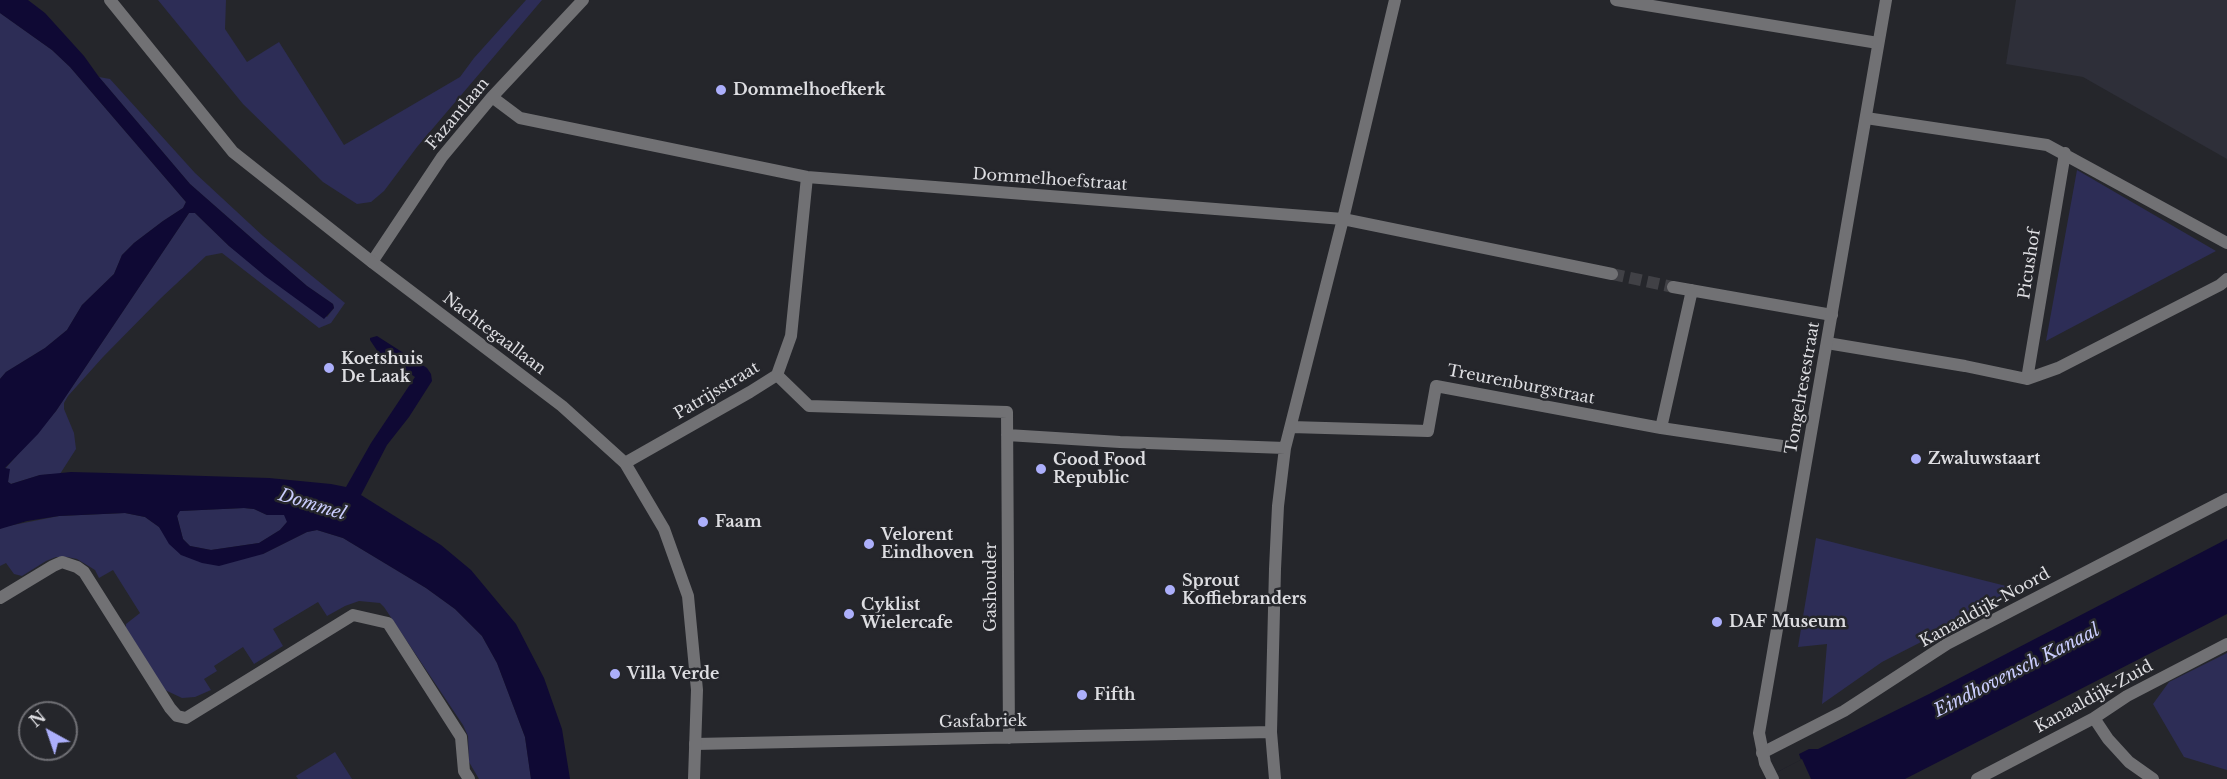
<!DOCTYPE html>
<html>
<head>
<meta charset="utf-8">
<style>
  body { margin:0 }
  #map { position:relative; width:2227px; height:779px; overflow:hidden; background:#25262b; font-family:"Libre Baskerville",serif }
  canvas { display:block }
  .north { position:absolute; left:18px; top:701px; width:60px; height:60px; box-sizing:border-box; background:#25262b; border:2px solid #6f6f74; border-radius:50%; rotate:320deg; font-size:16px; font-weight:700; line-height:24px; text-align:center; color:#dddde1 }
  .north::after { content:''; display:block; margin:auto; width:21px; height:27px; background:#acaffb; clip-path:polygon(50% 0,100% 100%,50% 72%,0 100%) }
</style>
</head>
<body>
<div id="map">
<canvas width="2227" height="779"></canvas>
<div class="north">N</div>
</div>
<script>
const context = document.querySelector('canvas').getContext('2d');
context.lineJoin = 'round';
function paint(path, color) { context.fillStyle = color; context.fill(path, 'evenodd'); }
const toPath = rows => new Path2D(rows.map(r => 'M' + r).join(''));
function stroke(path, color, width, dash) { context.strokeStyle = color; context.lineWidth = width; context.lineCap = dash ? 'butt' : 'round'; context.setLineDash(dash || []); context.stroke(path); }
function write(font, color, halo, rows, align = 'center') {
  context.font = font + ' "Libre Baskerville",serif'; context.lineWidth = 5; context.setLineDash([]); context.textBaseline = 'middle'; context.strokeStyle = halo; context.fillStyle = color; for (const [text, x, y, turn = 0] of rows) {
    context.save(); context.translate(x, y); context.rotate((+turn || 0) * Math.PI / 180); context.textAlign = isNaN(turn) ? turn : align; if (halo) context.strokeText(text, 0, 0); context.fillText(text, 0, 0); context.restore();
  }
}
paint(toPath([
  [2016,0,2227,0,2227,159,2083,77,2006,64]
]), '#2e2f39');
paint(toPath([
  [158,0,226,0,225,29,247,62,279,42,344,145,460,77,474,58,526,0,542,0,417,147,384,191,371,202,357,204,323,182,243,104],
  [0,13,52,50,70,67,186,202,183,208,163,221,134,243,122,255,114,274,82,305,67,330,45,348,6,372,0,379],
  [99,77,110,79,195,173,263,236,345,303,331,323,319,328,222,253,206,256,161,298,103,357,68,396,64,403,64,409,74,433,76,449,60,474,40,475,11,484,8,482,9,469,5,469,56,411,189,213,195,213,229,246,327,317,334,308,333,304,307,286,256,242,190,184],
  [2077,170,2216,251,2046,341],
  [244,508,254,509,267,515,285,515,288,521,280,530,259,543,211,550,190,546,183,539,177,516,179,511],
  [125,513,145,517,159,527,181,555,263,554,307,532,317,530,343,538,426,588,455,609,482,636,497,663,525,737,531,779,479,779,469,762,468,736,463,725,384,607,380,603,359,601,345,606,327,616,318,602,273,629,283,646,254,664,243,647,214,666,217,671,204,679,211,690,195,697,182,698,165,690,126,628,126,624,140,613,113,570,99,578,95,570,77,559,67,557,56,557,46,561,22,576,14,574,6,563,0,566,0,529,3,527,59,516],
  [1816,538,2010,587,2015,594,1882,662,1822,704,1827,644,1798,647],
  [2227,653,2227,770,2184,757,2153,704,2169,682],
  [335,752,352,779,298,779,296,776]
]), '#2d2d56');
paint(toPath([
  [0,0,28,0,45,13,84,56,99,77,190,184,256,242,307,286,333,304,334,308,324,319,265,276,229,246,195,213,189,213,56,411,38,434,5,468,10,469,8,482,11,484,40,475,71,472,109,473,269,478,331,484,346,487,371,443,415,377,378,352,370,340,370,338,377,336,427,368,431,374,432,381,409,417,387,445,361,495,441,545,471,570,516,624,544,678,562,729,570,779,531,779,525,737,497,663,482,636,455,609,426,588,343,538,317,530,307,532,263,554,219,566,202,563,181,555,169,544,159,527,145,517,125,513,59,516,27,521,0,529,0,379,6,372,45,348,67,330,82,305,114,274,122,255,134,243,163,221,183,208,186,202,70,67,52,50,0,13],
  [244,508,254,509,267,515,284,515,287,522,280,530,259,543,211,550,190,546,183,539,177,516,180,511],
  [2227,539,2227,614,1905,779,1764,779,1801,760,1799,754,1809,749,1818,749,1929,694]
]), '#0f0934');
paint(toPath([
  [1802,759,1811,779,1764,779]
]), '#25262b');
stroke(toPath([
  [1612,274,1673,287]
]), '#414146', 12, [12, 6]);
stroke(toPath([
  [1616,0,1878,43],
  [492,97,520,118,807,177,1343,219,1612,274],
  [1866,118,2047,145,2227,243],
  [372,262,442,157,492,97,583,0],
  [1673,287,1832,315],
  [1827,343,1965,366,2027,379,2058,368,2220,285,2227,279],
  [777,375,809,406,1007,412,1009,738],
  [2027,379,2065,153],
  [1291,427,1428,431,1436,386,1661,428,1782,446],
  [1661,428,1692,290],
  [1007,435,1120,442,1285,448],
  [625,463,750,392,777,375,791,336,807,177],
  [0,598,53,566,62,562,77,567,84,572,170,708,177,716,186,718,353,615,388,623,461,737,464,771,469,779],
  [695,744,1271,732],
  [1762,753,1844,711,1947,644,2227,499],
  [1275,779,1271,732,1275,569,1278,506,1285,448,1343,219,1395,0]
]), '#717174', 12);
stroke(toPath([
  [110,0,233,152,372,262,562,406,625,463,664,529,688,596,697,690,694,779],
  [2094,718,2108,739,2129,762,2153,779],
  [1773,779,1765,763,1759,733,1886,0],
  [1977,779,2094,718,2127,696,2227,644]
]), '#717174', 12);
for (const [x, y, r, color] of [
  [721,90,6,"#acaffb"],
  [329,368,6,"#acaffb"],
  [1916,459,6,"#acaffb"],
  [1041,469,6,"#acaffb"],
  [703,522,6,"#acaffb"],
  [869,544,6,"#acaffb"],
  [1170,590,6,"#acaffb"],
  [849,614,6,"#acaffb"],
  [1717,622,6,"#acaffb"],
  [615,674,6,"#acaffb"],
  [1082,695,6,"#acaffb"]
]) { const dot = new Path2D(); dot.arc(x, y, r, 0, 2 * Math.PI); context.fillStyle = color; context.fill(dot); stroke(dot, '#25262b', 2); }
write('bold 16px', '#dddde1', '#25262b', [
  ["Dommelhoefkerk",733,90],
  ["Koetshuis",341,359],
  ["De Laak",341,377],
  ["Zwaluwstaart",1928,459],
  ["Good Food",1053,460],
  ["Republic",1053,478],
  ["Faam",715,522],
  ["Velorent",881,535],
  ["Eindhoven",881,553],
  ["Sprout",1182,581],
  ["Koffiebranders",1182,599],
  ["Cyklist",861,605],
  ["Wielercafe",861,623],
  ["DAF Museum",1729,622],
  ["Villa Verde",627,674],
  ["Fifth",1094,695]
], 'left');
write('16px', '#dddde1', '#25262b', [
  ["Fazantlaan",458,114,-50],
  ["Dommelhoefstraat",1050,180,4],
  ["Picushof",2030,264,-81],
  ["Nachtegaallaan",494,334,37],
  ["Treurenburgstraat",1521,385,11],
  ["Tongelresestraat",1803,388,-80],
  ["Patrijsstraat",717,391,-31],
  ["Gashouder",991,587,-90],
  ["Kanaaldijk-Noord",1985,608,-29],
  ["Kanaaldijk-Zuid",2094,697,-29],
  ["Gasfabriek",983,722,-1]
]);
write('italic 18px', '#cacdfd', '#25262b', [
  ["Dommel",312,505,17],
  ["Eindhovensch Kanaal",2017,671,-27]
]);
</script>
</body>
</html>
